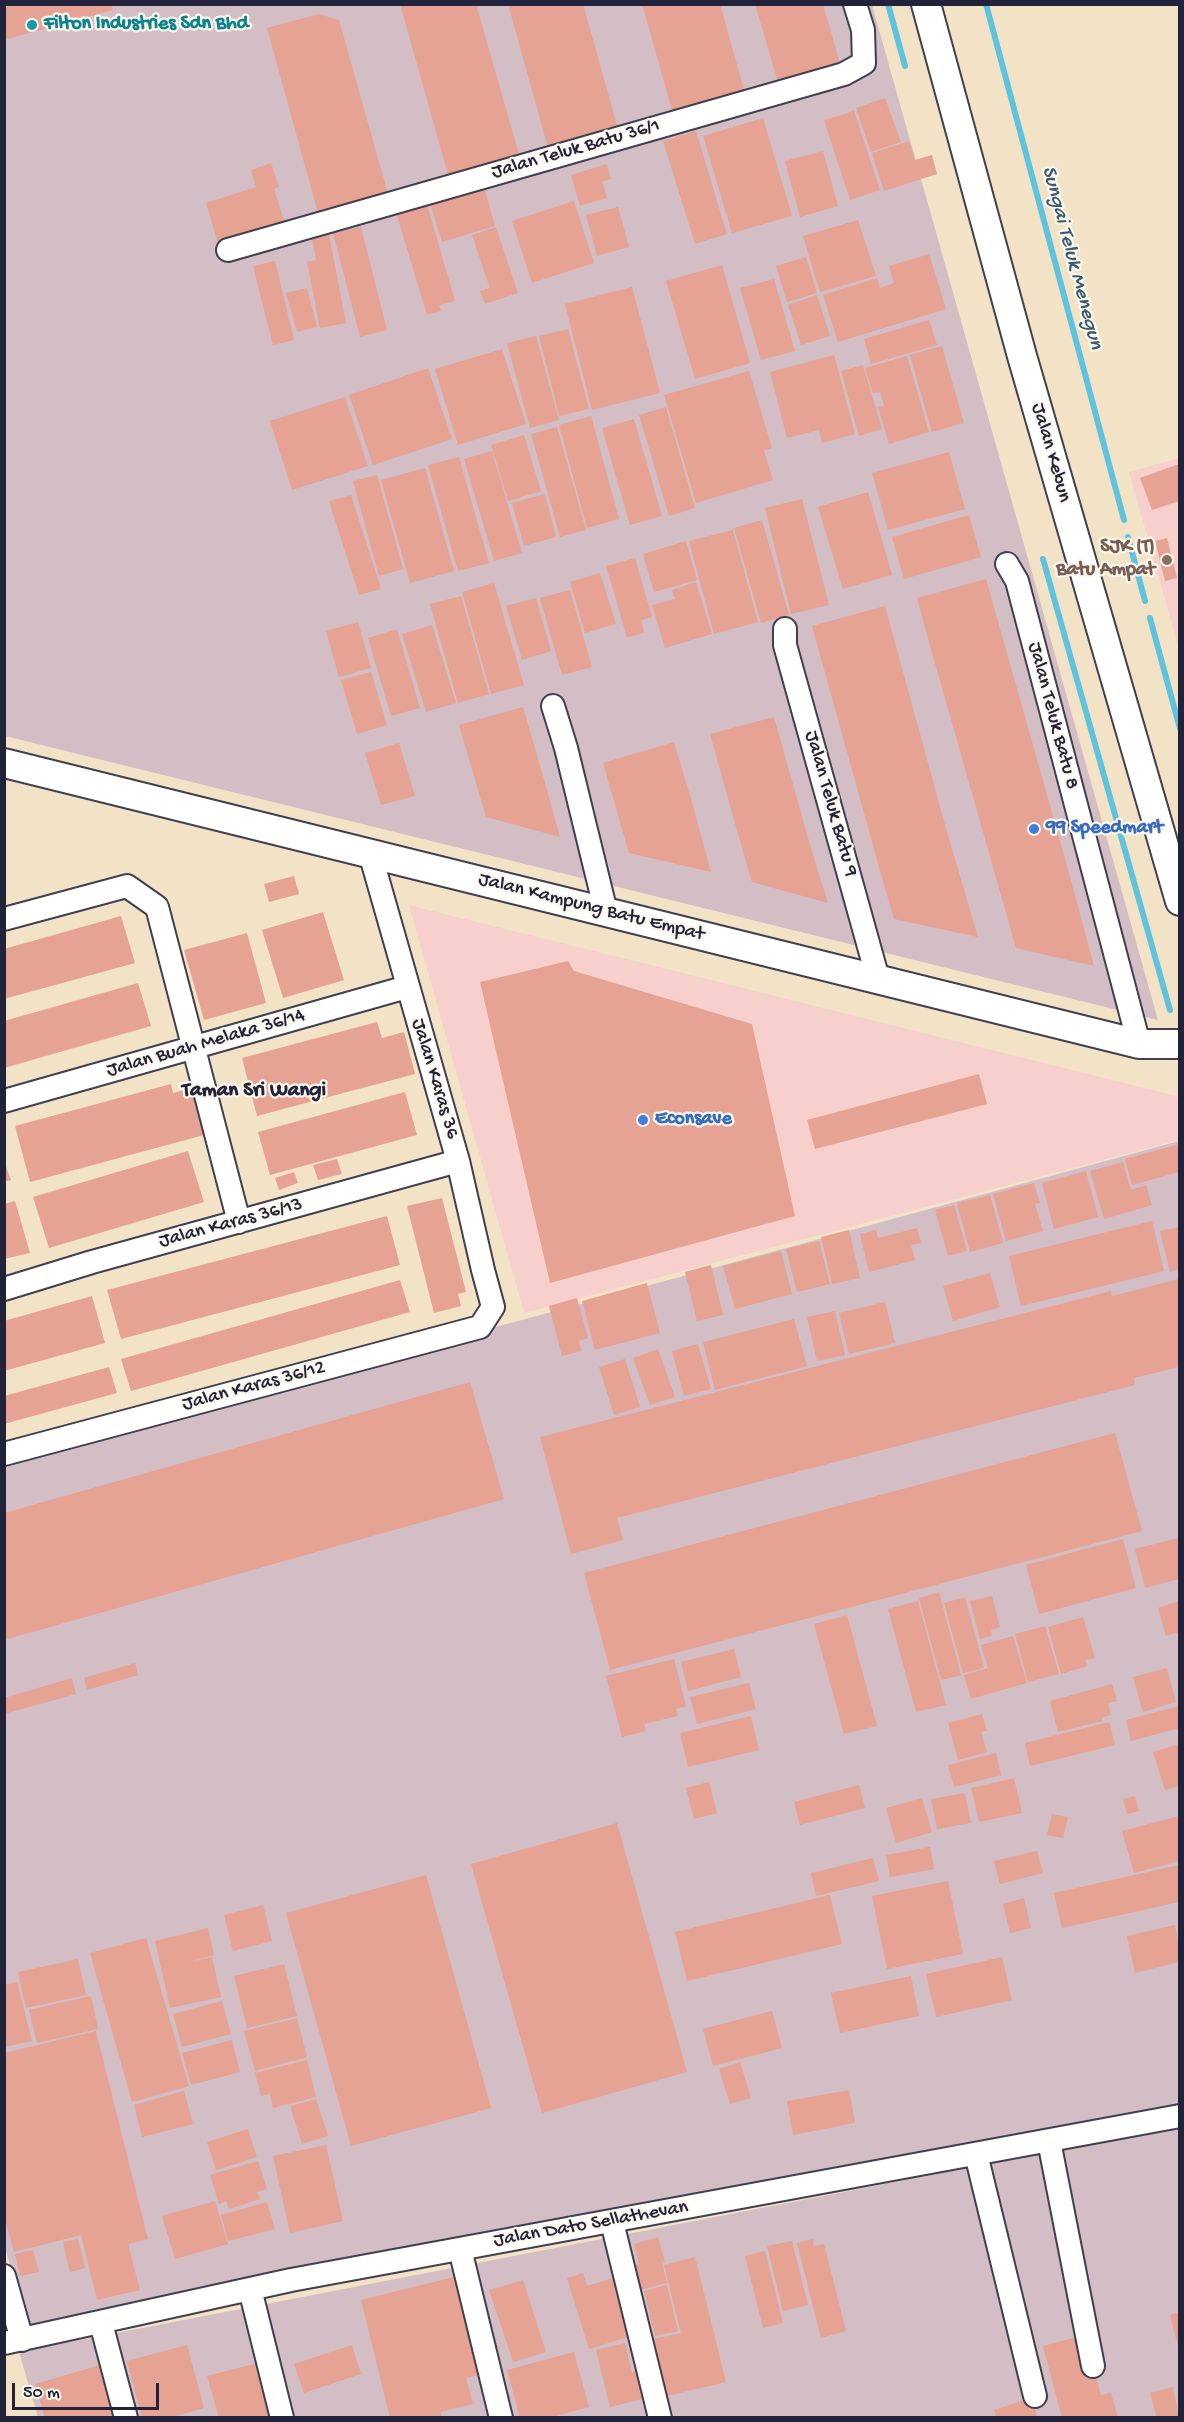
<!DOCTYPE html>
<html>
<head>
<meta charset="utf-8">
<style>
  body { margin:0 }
  #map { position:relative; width:1184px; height:2422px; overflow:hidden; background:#f2e3c7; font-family:"Gochi Hand",sans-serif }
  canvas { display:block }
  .frame { position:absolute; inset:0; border:6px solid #22223b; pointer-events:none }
  .scale { position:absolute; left:12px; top:2383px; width:147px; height:27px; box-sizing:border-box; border:3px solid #22223b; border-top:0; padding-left:8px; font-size:18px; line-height:21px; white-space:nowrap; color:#22223b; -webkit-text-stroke:4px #fbf7ec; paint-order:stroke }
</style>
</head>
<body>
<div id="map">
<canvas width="1184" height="2422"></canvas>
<div class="frame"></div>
<div class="scale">50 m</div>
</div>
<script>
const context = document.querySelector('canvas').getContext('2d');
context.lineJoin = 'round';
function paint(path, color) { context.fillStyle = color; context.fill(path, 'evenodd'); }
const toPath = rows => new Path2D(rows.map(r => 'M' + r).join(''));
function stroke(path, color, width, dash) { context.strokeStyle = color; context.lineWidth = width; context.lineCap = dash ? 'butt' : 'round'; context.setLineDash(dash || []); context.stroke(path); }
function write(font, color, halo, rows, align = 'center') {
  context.font = font + ' "Gochi Hand",sans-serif'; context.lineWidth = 4.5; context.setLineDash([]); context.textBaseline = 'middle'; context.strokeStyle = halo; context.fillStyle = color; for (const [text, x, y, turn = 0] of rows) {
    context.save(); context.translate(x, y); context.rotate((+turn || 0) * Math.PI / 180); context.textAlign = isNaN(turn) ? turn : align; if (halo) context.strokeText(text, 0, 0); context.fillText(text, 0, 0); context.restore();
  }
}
paint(toPath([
  [1179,458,1179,649,1129,472],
  [409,905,1177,1096,1179,1102,1179,1140,524,1313]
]), '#f7d0ce');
paint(toPath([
  [5,5,872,5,1158,1020,5,736],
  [1179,1141,1179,2105,28,2331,4,2243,4,1461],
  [1179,2127,1179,2417,38,2417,19,2352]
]), '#d2bec4');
stroke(toPath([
  [888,4,905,66],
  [986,4,1124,520],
  [1128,537,1145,601],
  [1043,559,1170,1010],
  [1150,618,1180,729]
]), '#60c3de', 6);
paint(toPath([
  [4,4,111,4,113,10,4,40],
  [400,4,476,4,520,158,449,178],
  [508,4,583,4,618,129,548,148],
  [642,4,720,4,744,90,672,110],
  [755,4,823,4,840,64,778,82],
  [319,14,339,20,388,194,318,213,267,28],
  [885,98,901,142,871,152,856,108],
  [854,111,880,190,850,200,824,120],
  [763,118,792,216,732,233,703,136],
  [696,131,727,234,695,244,663,141],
  [909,141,915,160,932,155,937,174,884,191,872,153],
  [823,151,838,206,800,217,785,161],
  [271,163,279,187,274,189,285,224,218,243,206,203,256,187,251,170],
  [607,164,611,179,602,181,607,198,580,206,571,175],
  [484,187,495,226,442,242,430,203],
  [426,201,455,301,439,305,441,311,427,315,395,209],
  [574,201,594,263,532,283,512,221],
  [618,207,629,247,597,256,586,215],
  [858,220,876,276,820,292,803,236],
  [361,227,387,330,360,337,333,233],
  [496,227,518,293,485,304,480,291,490,288,472,235],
  [329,235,346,323,320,328,307,262,316,260,312,238],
  [929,254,946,309,838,342,823,295,877,278,880,288,894,283,889,266],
  [806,257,817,293,787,302,776,266],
  [275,261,294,340,273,345,253,266],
  [722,265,750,363,695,379,666,281],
  [774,279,795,351,761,360,740,288],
  [632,287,660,393,592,410,565,304],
  [307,288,317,327,297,332,286,293],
  [817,295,830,336,801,345,788,305],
  [929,320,937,345,871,364,864,339],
  [568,329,589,409,559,416,539,336],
  [536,336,559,420,530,428,507,343],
  [942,346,964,423,932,432,910,355],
  [502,349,526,424,458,445,435,369],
  [834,355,855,434,822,443,819,430,787,438,770,372],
  [907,356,929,432,889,444,878,407,884,405,880,392,873,393,865,368],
  [863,365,882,429,859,436,841,371],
  [428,368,452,439,373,465,349,395],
  [749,371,772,448,764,451,773,480,696,503,664,395],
  [345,397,368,466,292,490,270,421],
  [666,407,695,508,669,516,639,415],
  [591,416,619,519,587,528,559,425],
  [634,419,662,516,630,525,602,428],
  [557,427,586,530,560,537,531,434],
  [524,435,541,491,508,501,491,445],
  [492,451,522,553,494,561,464,459],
  [949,452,965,509,888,530,872,473],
  [459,457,489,563,458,571,428,465],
  [1179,464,1179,501,1152,510,1140,478],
  [425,468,454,571,410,583,381,480],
  [377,475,403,569,379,576,353,481],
  [868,492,892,575,843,589,818,507],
  [545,494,556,537,524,546,512,503],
  [351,495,381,589,359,595,329,501],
  [802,499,829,605,791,614,765,508],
  [969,515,981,557,904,579,892,537],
  [762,520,789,615,761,623,734,528],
  [733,530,758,622,714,634,689,541],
  [1167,538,1177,578,1165,581,1155,541],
  [686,541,697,580,654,592,643,554],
  [635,558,652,617,641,620,644,633,627,637,606,566],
  [600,573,616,624,585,633,570,582],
  [986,579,1066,862,1094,966,1016,948,929,642,917,598],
  [696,582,712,634,665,648,652,605,675,599,672,590],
  [494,583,524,685,491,694,462,592],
  [570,590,592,667,562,675,540,598],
  [461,596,489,694,458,703,430,604],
  [536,598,551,651,522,660,506,606],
  [885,606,945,825,978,937,894,919,879,867,812,626],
  [358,622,371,668,339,677,326,631],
  [432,625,456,703,426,712,402,634],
  [397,629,420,708,391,716,368,638],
  [371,672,387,725,357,734,341,680],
  [523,707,543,776,560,837,486,817,459,725],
  [774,717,810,845,828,903,752,882,740,841,710,734],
  [674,742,693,806,711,872,629,853,603,763],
  [399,743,415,796,381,805,365,753],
  [294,876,299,894,269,902,264,884],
  [323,912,344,980,283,998,262,930],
  [121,916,135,963,4,999,4,949],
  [247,933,266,1003,204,1020,184,950],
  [568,961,574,971,752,1024,795,1216,550,1283,480,982],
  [138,983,151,1026,4,1068,4,1021],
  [377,1022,382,1038,404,1032,415,1074,257,1116,242,1058],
  [979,1074,987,1104,815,1149,807,1120],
  [171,1084,173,1093,191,1088,204,1135,30,1182,15,1126],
  [405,1092,417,1135,270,1175,258,1132],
  [1179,1144,1179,1172,1132,1185,1125,1159],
  [188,1151,204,1202,49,1248,33,1197],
  [337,1159,342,1174,318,1180,313,1165],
  [4,1161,11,1180,4,1182],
  [1123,1162,1131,1190,1146,1185,1152,1205,1104,1219,1090,1171],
  [1086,1171,1098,1217,1054,1229,1042,1183],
  [294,1172,298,1183,279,1190,275,1178],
  [1034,1183,1040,1203,1035,1204,1043,1231,1006,1241,993,1194],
  [990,1195,1003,1243,970,1252,957,1203],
  [442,1198,466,1292,458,1294,461,1306,434,1313,407,1206],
  [15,1201,30,1253,4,1259,4,1204],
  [954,1205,967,1251,948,1256,935,1210],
  [387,1216,400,1265,121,1339,107,1290],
  [1152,1221,1164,1271,1021,1306,1009,1256],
  [1179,1227,1179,1269,1170,1272,1160,1231],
  [917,1228,921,1243,911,1245,915,1260,869,1272,860,1234,876,1230,878,1238],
  [849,1230,860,1278,832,1284,821,1237],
  [819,1241,830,1284,797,1292,786,1249],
  [781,1251,792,1294,735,1309,723,1266],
  [711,1265,723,1315,697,1321,685,1272],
  [990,1273,1000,1307,953,1321,943,1286],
  [1179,1279,1179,1367,1134,1378,1135,1385,617,1518,623,1540,571,1554,540,1437,1111,1291,1112,1296],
  [400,1280,410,1312,131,1391,121,1359],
  [647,1283,660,1333,595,1350,582,1301],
  [92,1296,105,1343,4,1371,4,1321],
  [577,1298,588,1338,579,1341,581,1351,562,1356,549,1306],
  [885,1302,895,1343,849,1354,839,1313],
  [835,1311,845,1355,817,1361,807,1317],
  [794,1319,807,1366,715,1390,703,1342],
  [698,1344,711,1389,684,1396,672,1351],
  [658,1349,675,1397,650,1405,633,1358],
  [625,1359,640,1407,614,1415,599,1367],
  [109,1367,117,1393,4,1424,4,1396],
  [470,1382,504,1499,4,1640,4,1513],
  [1115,1433,1142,1531,610,1670,584,1573],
  [1179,1538,1179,1579,1145,1588,1135,1549],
  [1123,1539,1136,1588,1039,1614,1026,1565],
  [939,1592,961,1675,941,1680,919,1598],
  [992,1596,1000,1627,991,1630,992,1636,980,1639,970,1601],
  [965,1597,984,1668,963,1673,944,1603],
  [918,1601,946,1705,916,1712,888,1609],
  [1179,1601,1179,1632,1166,1636,1158,1608],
  [847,1615,877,1726,844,1734,814,1624],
  [1083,1617,1095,1658,1085,1660,1087,1666,1061,1674,1048,1627],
  [1045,1626,1059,1674,1028,1682,1015,1634],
  [1013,1636,1027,1683,971,1699,964,1675,988,1668,981,1645],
  [734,1649,741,1677,688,1691,681,1662],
  [674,1659,686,1706,676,1709,678,1716,644,1724,646,1731,622,1737,606,1676],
  [135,1663,138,1675,87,1690,84,1678],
  [1167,1668,1176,1702,1143,1712,1133,1677],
  [72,1678,76,1694,4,1714,4,1698],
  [749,1683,756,1709,697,1724,690,1697],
  [1112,1684,1117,1701,1108,1703,1111,1715,1102,1717,1102,1721,1058,1732,1050,1701],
  [1179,1706,1179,1728,1131,1741,1126,1720],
  [982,1714,987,1731,981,1732,987,1752,958,1760,948,1723],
  [751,1716,759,1750,688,1767,680,1733],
  [1109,1722,1115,1745,1030,1766,1025,1743],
  [1179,1744,1179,1786,1165,1790,1153,1752],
  [996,1753,1001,1775,954,1787,948,1765],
  [1014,1778,1022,1813,979,1822,971,1788],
  [709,1782,717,1813,694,1819,686,1788],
  [859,1785,865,1808,800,1825,794,1802],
  [965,1793,971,1823,937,1829,931,1799],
  [1135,1796,1139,1811,1127,1814,1123,1799],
  [922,1798,932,1832,896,1843,886,1808],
  [1052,1814,1068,1817,1063,1838,1047,1835],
  [1179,1816,1179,1861,1134,1873,1122,1831],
  [617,1823,687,2072,542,2113,471,1864],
  [930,1847,934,1869,890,1877,886,1855],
  [1037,1851,1043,1873,1000,1884,994,1861],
  [873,1858,879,1881,816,1896,811,1873],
  [1179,1865,1179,1902,1062,1928,1054,1893],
  [426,1875,491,2108,351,2146,286,1913],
  [948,1881,963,1954,887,1969,872,1896],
  [830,1895,842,1944,687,1981,675,1932],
  [1024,1898,1031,1928,1010,1933,1003,1904],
  [263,1905,272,1941,233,1951,224,1915],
  [1175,1925,1179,1945,1179,1962,1135,1973,1127,1936],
  [208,1928,214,1955,189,1962,212,1957,221,1997,170,2008,155,1941],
  [146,1938,189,2086,132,2102,90,1953],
  [1002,1957,1012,2000,936,2017,926,1974],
  [78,1959,86,1995,26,2008,18,1972],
  [284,1964,297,2016,247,2028,234,1976],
  [911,1976,919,2016,840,2033,831,1993],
  [17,1982,32,2041,4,2047,4,1985],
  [91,1996,98,2029,37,2043,29,2010],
  [222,2001,231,2034,182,2047,173,2014],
  [772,2011,782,2048,713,2066,703,2029],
  [297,2018,307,2057,255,2071,244,2031],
  [96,2031,148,2239,128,2244,140,2290,97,2300,81,2235,14,2252,4,2215,4,2053],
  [232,2040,240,2072,191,2085,182,2053],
  [307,2060,316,2097,273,2108,270,2094,261,2096,255,2073],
  [740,2062,751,2098,730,2104,719,2069],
  [849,2090,855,2123,793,2135,787,2101],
  [184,2091,193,2124,142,2137,134,2105],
  [316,2099,328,2136,302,2144,290,2106],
  [248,2129,257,2157,216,2170,207,2142],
  [326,2145,343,2221,290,2233,273,2156],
  [258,2161,267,2189,257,2192,260,2199,229,2209,226,2201,219,2204,210,2175],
  [215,2201,228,2244,175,2259,162,2216],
  [267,2202,275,2229,228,2241,221,2215],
  [658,2237,665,2262,662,2263,667,2283,640,2290,633,2266,639,2264,634,2244],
  [78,2239,85,2268,70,2272,63,2242],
  [813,2239,814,2246,824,2244,846,2331,821,2338,797,2243],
  [792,2241,808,2305,783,2311,767,2246],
  [33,2250,39,2272,20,2276,15,2254],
  [765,2251,783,2323,763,2328,745,2256],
  [695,2257,726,2382,663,2397,649,2340,681,2333,664,2265],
  [583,2273,587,2286,620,2276,638,2334,589,2349,567,2278],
  [458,2276,482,2374,466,2378,473,2404,440,2412,442,2418,390,2418,361,2300],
  [523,2280,546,2352,513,2362,489,2290],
  [667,2285,678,2331,655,2336,644,2291],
  [1179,2312,1179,2350,1170,2315],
  [1077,2337,1088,2379,1096,2377,1101,2395,1111,2393,1118,2418,1062,2418,1043,2346],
  [625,2343,632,2372,644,2369,651,2397,610,2407,596,2350],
  [187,2345,204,2408,168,2418,142,2418,127,2361],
  [352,2345,361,2374,304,2393,294,2364],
  [574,2352,589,2407,549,2418,520,2418,507,2370],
  [265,2361,281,2418,219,2418,207,2376],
  [104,2364,119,2418,45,2418,35,2384],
  [1173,2387,1179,2418,1157,2418,1150,2393],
  [1031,2398,1038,2418,997,2418,994,2410]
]), '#e6a293');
const minor = toPath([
  [228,250,844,74,864,63,863,30,855,4],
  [1007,564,1017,581,1139,1044],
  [785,629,785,645,878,979],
  [553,706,566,748,606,912],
  [4,919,127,886,157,907,239,1222],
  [4,1101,407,987],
  [4,1289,92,1262,458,1161],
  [4,1454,480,1327,493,1307,483,1270,458,1161,370,853],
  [1049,2141,1093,2366],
  [976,2154,1035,2396],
  [612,2222,660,2418],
  [460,2249,501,2418],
  [4,2276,22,2340],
  [250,2289,282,2418],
  [101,2323,126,2418],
  [4,2343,291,2280,1180,2116]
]);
const major = toPath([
  [926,4,1022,356,1180,901],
  [4,763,1139,1044,1180,1044]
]);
stroke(minor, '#413f50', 26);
stroke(major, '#413f50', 32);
stroke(minor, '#fff', 22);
stroke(major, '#fff', 28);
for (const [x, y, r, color] of [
  [32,25,6,"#0f9aa8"],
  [1167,560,6,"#8d6e63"],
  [1034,829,6,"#3f7fe0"],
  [643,1120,6,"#3f7fe0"]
]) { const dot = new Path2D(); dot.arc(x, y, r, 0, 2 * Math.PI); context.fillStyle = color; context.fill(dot); stroke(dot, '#fbf7ec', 2); }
write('bold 20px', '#0d838f', '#fbf7ec', [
  ["Filton Industries Sdn Bhd",44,25]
], 'left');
write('20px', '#22223b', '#fbf7ec', [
  ["Jalan Teluk Batu 36/1",576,150,-16],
  ["Jalan Kebun",1050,453,74],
  ["Jalan Teluk Batu 8",1052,716,75],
  ["Jalan Teluk Batu 9",830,804,74],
  ["Jalan Kampung Batu Empat",591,908,14],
  ["Jalan Buah Melaka 36/14",206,1044,-16],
  ["Jalan Karas 36",434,1079,73],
  ["Jalan Karas 36/13",231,1224,-15],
  ["Jalan Karas 36/12",254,1387,-15],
  ["Jalan Dato Sellathevan",591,2225,-10]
]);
write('bold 20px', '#785e54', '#fbf7ec', [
  ["SJK (T)",1155,548],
  ["Batu Ampat",1155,571]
], 'right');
write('bold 20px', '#366cbe', '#fbf7ec', [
  ["99 Speedmart",1046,829],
  ["Econsave",655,1120]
], 'left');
write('italic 21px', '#385a74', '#fbf7ec', [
  ["Sungai Teluk Menegun",1071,258,75]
]);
write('bold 21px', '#22223b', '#fbf7ec', [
  ["Taman Sri Wangi",254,1092]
]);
</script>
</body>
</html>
